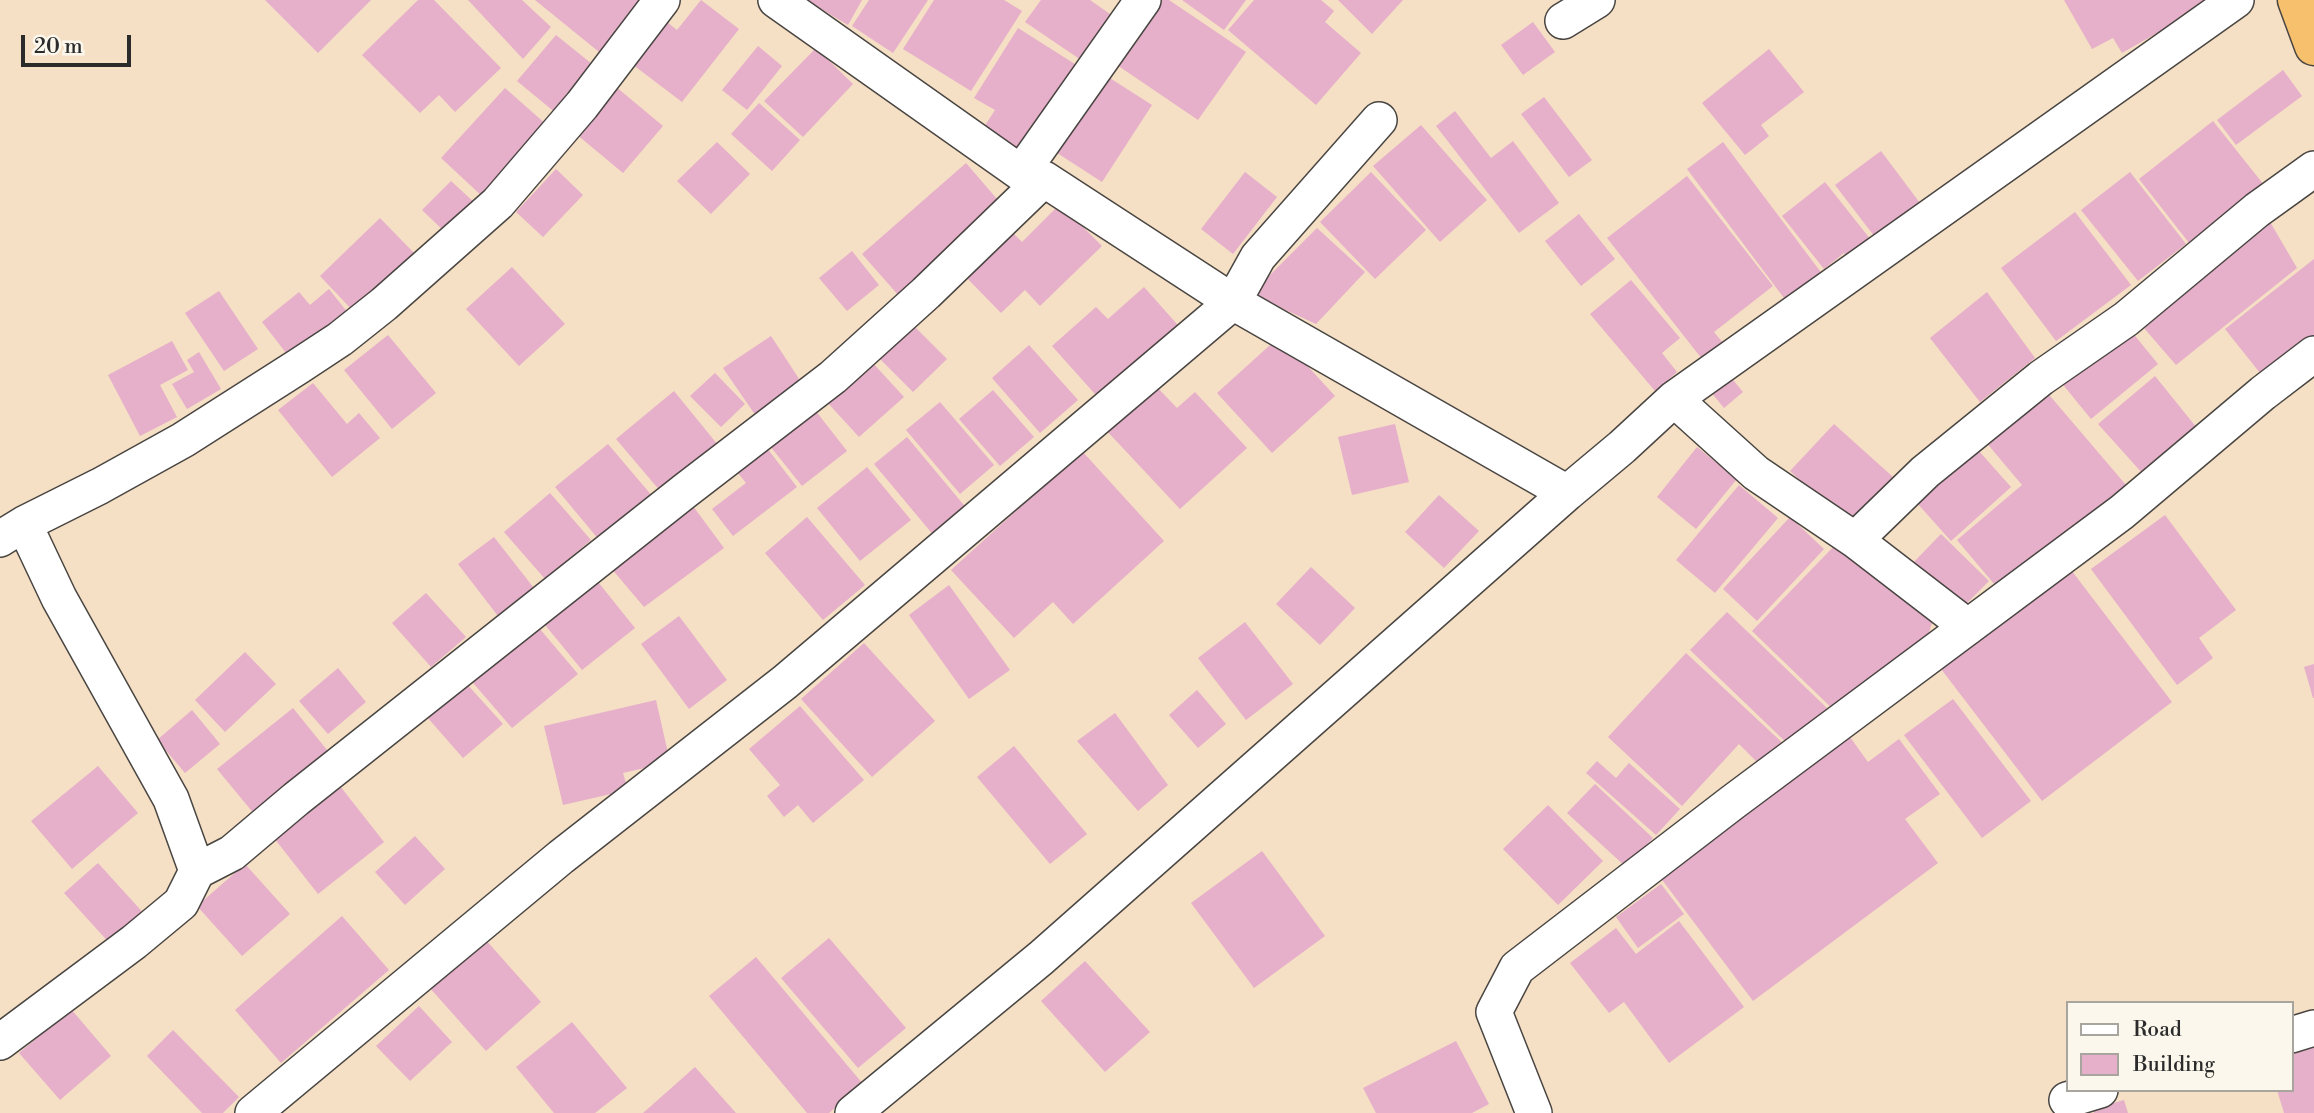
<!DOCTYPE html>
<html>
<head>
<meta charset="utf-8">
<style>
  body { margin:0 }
  #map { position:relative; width:2314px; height:1113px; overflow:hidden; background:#f5dfc5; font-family:"Libre Bodoni",serif }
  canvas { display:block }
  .legend { position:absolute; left:2066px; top:1001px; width:228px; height:91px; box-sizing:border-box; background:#fbf7ec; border:2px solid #a8a59f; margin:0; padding:9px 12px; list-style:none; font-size:21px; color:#2b2b2b }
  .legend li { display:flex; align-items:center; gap:14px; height:35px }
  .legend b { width:35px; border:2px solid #a8a59f }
  .scale { position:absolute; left:21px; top:35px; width:110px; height:32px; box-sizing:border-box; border:4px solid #2b2b2b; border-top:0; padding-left:9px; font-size:21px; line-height:24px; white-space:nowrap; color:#2b2b2b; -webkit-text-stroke:5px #fbf7ec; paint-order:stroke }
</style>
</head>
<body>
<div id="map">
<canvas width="2314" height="1113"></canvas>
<ul class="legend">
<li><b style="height:9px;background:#fff"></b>Road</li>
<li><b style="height:19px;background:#e6afca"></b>Building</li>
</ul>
<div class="scale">20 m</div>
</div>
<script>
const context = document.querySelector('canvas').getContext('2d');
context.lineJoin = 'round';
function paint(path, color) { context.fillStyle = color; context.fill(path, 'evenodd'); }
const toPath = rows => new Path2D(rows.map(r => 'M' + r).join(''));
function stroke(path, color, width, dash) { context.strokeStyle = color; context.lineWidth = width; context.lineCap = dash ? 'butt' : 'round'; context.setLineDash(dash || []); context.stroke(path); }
paint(toPath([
  [265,0,371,0,318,53],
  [418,0,434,0,501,68,455,112,439,95,420,113,362,55],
  [468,0,522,0,551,27,523,59],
  [535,0,641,0,604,56],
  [701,0,739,29,682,102,628,61,662,18,677,30],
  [806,0,862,0,848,25],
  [869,0,928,0,893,53,852,26],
  [934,0,1004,0,1022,11,971,91,903,49],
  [1041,0,1090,0,1113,16,1081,60,1025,22],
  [1162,0,1169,0,1246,52,1198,120,1117,65],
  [1182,0,1246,0,1224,30],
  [1254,0,1321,0,1334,11,1325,22,1361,53,1316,105,1228,30],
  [1338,0,1403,0,1372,34],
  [2064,0,2215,0,2122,53,2113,38,2092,49],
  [1533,22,1555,52,1523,75,1501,45],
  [1018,28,1078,66,1023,152,984,127,995,110,974,98],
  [556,35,597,68,557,114,517,81],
  [758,46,782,66,747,110,722,90],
  [816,48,853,84,803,137,764,101],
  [1769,49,1804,92,1761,125,1769,136,1745,155,1702,103],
  [2283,70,2302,96,2236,145,2217,120],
  [1102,73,1152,105,1102,182,1051,149],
  [615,86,663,126,623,173,575,133],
  [505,88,548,126,483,197,441,158],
  [1544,97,1592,160,1569,177,1521,114],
  [759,103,800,140,772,171,731,134],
  [1455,111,1491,158,1513,141,1559,203,1519,233,1436,126],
  [2213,121,2268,190,2193,248,2139,179],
  [1421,125,1487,200,1440,242,1373,166],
  [717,142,750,174,711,214,677,181],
  [1723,142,1826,279,1790,306,1687,169],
  [1881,151,1923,207,1878,241,1835,185],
  [966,163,1003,206,899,296,862,254],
  [556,169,583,195,543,237,516,212],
  [1245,172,1277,197,1233,254,1201,229],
  [1371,172,1426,230,1375,279,1320,222],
  [2130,172,2186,244,2138,281,2081,210],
  [1687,176,1773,286,1714,332,1723,343,1702,359,1607,238],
  [451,181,476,204,447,234,422,210],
  [1825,182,1875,245,1852,263,1844,253,1824,269,1782,216],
  [1060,204,1102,246,1040,306,1025,290,1001,313,960,271,1006,226,1022,242],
  [2075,212,2131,285,2056,341,2001,268],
  [1579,214,1615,259,1581,286,1545,241],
  [2266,215,2297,268,2176,365,2137,320],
  [380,218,416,255,355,313,320,276],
  [1317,228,1365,272,1316,324,1251,294],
  [852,251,879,285,847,311,819,278],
  [2314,259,2314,338,2264,378,2225,329],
  [512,267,565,324,519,366,466,309],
  [1631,280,1680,338,1662,353,1677,372,1655,391,1590,314],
  [1144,287,1184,332,1103,403,1052,346,1096,307,1108,319],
  [329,289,348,313,290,358,262,322,299,292,310,305],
  [219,291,258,349,224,371,185,313],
  [1987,292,2035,358,1980,402,1930,338],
  [909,321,947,359,913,392,875,354],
  [2127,326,2158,364,2091,419,2060,381],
  [388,335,436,393,392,429,344,370],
  [771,336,805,388,758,419,723,368],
  [1280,336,1335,396,1272,453,1217,393],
  [172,341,188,370,160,385,177,417,140,436,108,375],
  [1029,345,1078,400,1040,433,992,378],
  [199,352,221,389,187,409,172,384,194,372,187,360],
  [871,361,904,397,859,437,826,401],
  [715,373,745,404,721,427,690,396],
  [1729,375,1743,392,1724,408,1710,391],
  [2155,376,2197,428,2143,474,2098,424],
  [313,383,347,424,359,413,380,438,332,477,278,410],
  [1154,384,1177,408,1195,392,1247,448,1180,509,1105,429],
  [993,390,1034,437,1000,466,959,419],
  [2045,390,2126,485,2000,591,1957,540,2022,485,1985,441],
  [674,391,718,445,661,492,616,439],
  [940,402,994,465,960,494,906,430],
  [815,410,847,451,802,486,770,446],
  [1395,424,1409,482,1352,495,1338,437],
  [1834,424,1893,477,1849,525,1790,471],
  [907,437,968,510,935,537,874,464],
  [763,443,797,487,733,536,712,509,746,483,733,467],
  [608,444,653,497,600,541,555,487],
  [1697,447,1737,479,1696,529,1657,497],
  [1978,450,2011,487,1951,541,1917,503],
  [1082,451,1164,541,1073,624,1053,602,1014,638,951,570],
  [867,467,911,520,860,561,817,508],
  [1739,485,1778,518,1715,593,1676,560],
  [550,493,591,540,545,579,504,532],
  [1439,495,1479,531,1444,568,1405,532],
  [690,502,724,548,644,607,611,568],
  [2165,515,2236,610,2199,638,2213,658,2177,685,2091,569],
  [807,517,865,585,823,620,765,553],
  [1790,517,1824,549,1757,621,1723,589],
  [1941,534,1989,581,1957,613,1910,566],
  [494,537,537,592,501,620,458,564],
  [1840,540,1935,613,1926,642,1840,716,1752,631],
  [2068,566,2172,702,2042,801,1938,665],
  [1311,567,1355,608,1320,645,1276,604],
  [594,577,635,628,582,670,541,620],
  [949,585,1010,670,969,699,909,615],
  [426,593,466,637,431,667,392,623],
  [1727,612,1829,710,1792,748,1690,650],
  [679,616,727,680,689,709,641,644],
  [534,622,578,674,512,728,468,677],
  [1245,622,1293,684,1246,720,1198,658],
  [864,643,935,721,872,777,801,699],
  [245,652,276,684,225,732,195,700],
  [1686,653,1788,748,1766,771,1739,744,1682,806,1608,737],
  [2314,664,2314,698,2313,698,2304,667],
  [338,668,366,702,328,734,299,701],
  [466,683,503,724,463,758,427,717],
  [1197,690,1226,724,1198,748,1169,715],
  [1953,699,2031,801,1982,838,1904,735],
  [656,700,670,762,623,773,628,790,563,805,544,726],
  [800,706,864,780,813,823,798,805,784,817,767,796,780,785,749,749],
  [293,708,331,755,255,815,217,769],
  [192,710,220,744,185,773,157,740],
  [1115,713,1168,785,1138,811,1077,741],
  [1847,733,1868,762,1899,739,1940,794,1905,819,1938,863,1753,1001,1657,873],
  [1014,746,1087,834,1050,864,977,777],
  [1597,761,1616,778,1629,763,1680,809,1656,835,1586,773],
  [98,766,138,813,72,869,31,821],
  [1595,784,1653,838,1626,867,1567,813],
  [340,786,384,842,318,894,274,838],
  [1548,805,1603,861,1558,905,1503,849],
  [415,836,445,869,405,905,375,872],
  [1262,851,1325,936,1254,988,1191,903],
  [98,863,147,917,113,947,64,893],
  [245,864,290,914,242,956,197,906],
  [1661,884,1684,914,1638,948,1616,917],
  [342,916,389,970,281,1063,235,1010],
  [1679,921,1744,1007,1669,1063,1624,1002,1609,1013,1570,963,1616,928,1636,954],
  [484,938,541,1002,486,1051,429,987],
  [829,938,906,1028,858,1068,781,978],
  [756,957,863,1084,829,1113,807,1113,709,996],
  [1085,961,1150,1032,1105,1072,1041,1001],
  [419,1006,452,1042,410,1081,376,1046],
  [71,1009,111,1056,60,1100,19,1053],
  [572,1022,627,1088,595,1113,554,1113,516,1067],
  [173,1030,239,1097,223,1113,202,1113,147,1056],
  [1456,1041,1489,1104,1472,1113,1376,1113,1363,1088],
  [2314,1047,2314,1113,2284,1113,2277,1090,2291,1090,2291,1054],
  [695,1067,736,1113,643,1113],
  [2124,1100,2128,1113,2094,1113,2093,1109]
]), '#e6afca');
const minor = toPath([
  [776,0,1021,173,1044,179,1233,302,1567,493],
  [1563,21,1597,0],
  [1021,173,1143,0],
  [1674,399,1756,473,1855,540,1968,627],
  [24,524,59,598,171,799,197,871],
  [0,539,24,524,100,486,183,440,299,366,340,339,384,304,498,203,582,105,662,0],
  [1855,540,1925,472,2041,378,2126,319,2257,210,2314,169],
  [2291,1035,2314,1028],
  [0,1042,134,942,181,903,197,871,232,853,296,799,686,490,833,377,926,293,1044,179],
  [2067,1100,2100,1090],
  [253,1113,561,857,785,682,1233,302,1258,257,1379,120],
  [853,1113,1041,958,1567,493,1622,447,1674,399,2236,0],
  [1534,1113,1494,1012,1517,968,1733,802,2122,512,2263,393,2314,354]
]);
const trunk = toPath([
  [2297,0,2314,46]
]);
stroke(minor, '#494642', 38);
stroke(trunk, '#494642', 41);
stroke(minor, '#fff', 35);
stroke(trunk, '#f7c06c', 38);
</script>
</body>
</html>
